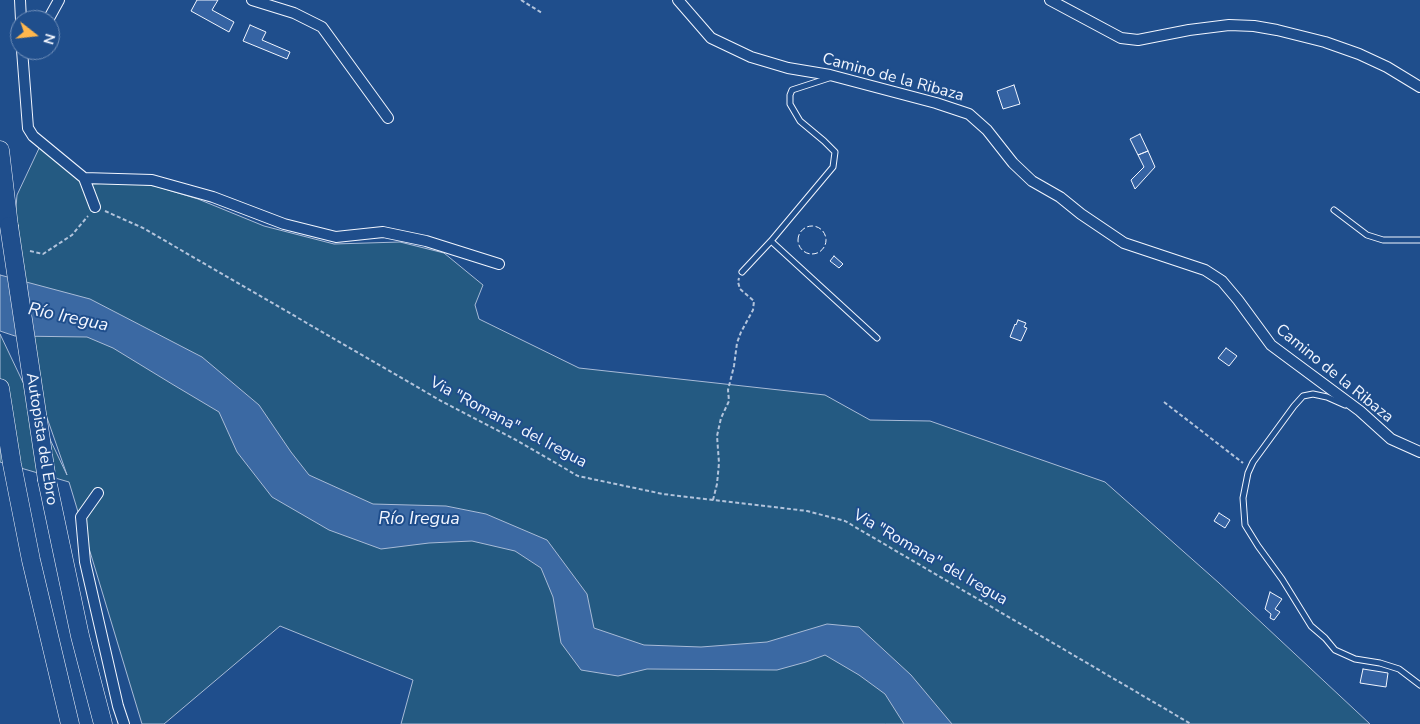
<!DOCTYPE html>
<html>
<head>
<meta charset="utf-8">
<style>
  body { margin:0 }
  #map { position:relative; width:1420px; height:724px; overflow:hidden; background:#1f4e8c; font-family:"Nunito Sans",sans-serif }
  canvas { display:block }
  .north { position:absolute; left:10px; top:10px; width:50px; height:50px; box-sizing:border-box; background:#1f4e8c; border:1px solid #7391ba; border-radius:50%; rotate:106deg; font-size:14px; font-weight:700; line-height:20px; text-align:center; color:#f2f6ff }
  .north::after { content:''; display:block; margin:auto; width:18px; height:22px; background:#ffb74d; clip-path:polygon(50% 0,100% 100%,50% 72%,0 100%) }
</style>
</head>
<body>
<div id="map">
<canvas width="1420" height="724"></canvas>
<div class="north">N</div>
</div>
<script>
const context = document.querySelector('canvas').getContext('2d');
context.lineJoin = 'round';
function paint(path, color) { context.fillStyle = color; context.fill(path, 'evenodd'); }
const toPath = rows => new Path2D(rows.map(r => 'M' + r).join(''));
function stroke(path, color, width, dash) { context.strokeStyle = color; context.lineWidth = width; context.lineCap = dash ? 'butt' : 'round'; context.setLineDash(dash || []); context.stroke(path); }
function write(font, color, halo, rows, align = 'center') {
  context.font = font + ' "Nunito Sans",sans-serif'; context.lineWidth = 4; context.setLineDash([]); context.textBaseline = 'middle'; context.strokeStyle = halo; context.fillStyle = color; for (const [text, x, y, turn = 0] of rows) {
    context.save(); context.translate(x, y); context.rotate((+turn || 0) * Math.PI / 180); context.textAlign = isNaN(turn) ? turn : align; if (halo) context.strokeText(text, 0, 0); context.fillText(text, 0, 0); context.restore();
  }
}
const green = toPath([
  [42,142,77,176,155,186,198,199,264,226,334,244,400,242,444,253,483,285,475,305,479,319,579,368,825,395,870,420,930,421,1105,482,1219,583,1370,724,401,724,413,680,280,626,164,724,142,724,69,482,0,462,0,334,67,475,8,306,17,195,42,142]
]);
paint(green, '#245a82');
stroke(green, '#a8bbd7', 1);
const water = toPath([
  [0,275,90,299,202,357,259,405,291,452,309,475,373,504,446,506,486,514,547,540,587,594,594,628,644,645,701,647,767,642,827,624,859,627,911,675,952,724,904,724,885,694,859,675,825,655,806,662,777,670,647,669,618,676,581,670,561,643,553,597,541,568,515,551,472,541,429,543,381,549,329,530,272,497,237,452,219,412,172,384,113,348,87,337,15,336,0,331,0,275]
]);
paint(water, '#3b69a3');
stroke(water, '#a8bbd7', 1);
const building = toPath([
  [197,0,218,0,212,10,234,22,229,32,191,11,197,0],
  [250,25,266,32,262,40,290,52,287,59,243,41,250,25],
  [1014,85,1020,104,1003,109,997,91,1014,85],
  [1140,134,1148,151,1138,155,1130,139,1140,134],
  [1148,151,1155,167,1135,189,1131,180,1144,167,1138,155,1148,151],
  [834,256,843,264,839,268,830,261,834,256],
  [1018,320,1026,323,1024,327,1027,328,1021,341,1010,337,1015,324,1016,325,1018,320],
  [1226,348,1237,356,1229,366,1218,358,1226,348],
  [1219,513,1230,520,1225,528,1214,521,1219,513],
  [1270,592,1282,599,1275,609,1280,612,1274,620,1270,618,1271,614,1265,609,1270,592],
  [1363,669,1388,673,1386,687,1360,683,1363,669]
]);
paint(building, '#3563a3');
stroke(building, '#f2f6ff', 1);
const service = toPath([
  [832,77,792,90,790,95,790,104,800,121,824,141,835,152,833,167,771,241,877,338],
  [1334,210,1367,235,1383,240,1420,240],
  [742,272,771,241],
  [1345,405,1327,397,1313,394,1303,396,1294,406,1253,462,1248,473,1243,498,1245,525,1258,546,1282,579,1311,626,1325,638,1335,650,1355,659,1380,663,1399,669,1420,685]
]);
const minor = toPath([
  [20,0,21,20],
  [252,0,294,13,322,27,388,118],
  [678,0,711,38,751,57,788,68,830,75,936,103,969,114,987,130,1013,163,1032,181,1060,197,1081,214,1124,243,1205,270,1222,281,1238,300,1271,345,1360,411,1391,439,1420,452],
  [1050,0,1121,38,1138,40,1189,30,1229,25,1254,26,1277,30,1325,42,1359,54,1387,67,1420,87],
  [48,20,59,0],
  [22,50,28,128,33,136,84,178,95,207],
  [84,178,152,180,213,197,284,224,336,237,383,232,426,241,499,264],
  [98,493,81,517,85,562,118,706,124,724]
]);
const motorway = toPath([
  [0,150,9,226],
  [0,388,12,464,31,560,70,724],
  [47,480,80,636,103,724]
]);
stroke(service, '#f2f6ff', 7);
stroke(minor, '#f2f6ff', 12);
stroke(motorway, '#f2f6ff', 19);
stroke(toPath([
  [521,0,542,13],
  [105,211,143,228,443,402,516,440,578,476,663,494,807,511,845,521,1191,724],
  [30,251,43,254,72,235,88,216],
  [1164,402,1243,463],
  [713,500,717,484,719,463,717,436,721,418,729,401,728,390,734,366,737,343,741,332,753,310,754,301,740,289,738,282,739,278]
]), '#b3c4dc', 2, [4, 2.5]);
stroke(service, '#1f4e8c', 5);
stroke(minor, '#1f4e8c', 10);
stroke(motorway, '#1f4e8c', 18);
const motorwayBridge = toPath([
  [9,226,47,480]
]);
stroke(motorwayBridge, '#f2f6ff', 19, []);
stroke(motorwayBridge, '#1f4e8c', 18);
stroke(toPath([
  '798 240a14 14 0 1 1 28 0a14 14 0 1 1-28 0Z'
]), '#f2f6ff', 1, [6, 2.5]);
write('16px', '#f2f6ff', '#1f4e8c', [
  ["Camino de la Ribaza",893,78,15],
  ["Camino de la Ribaza",1334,374,39],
  ["Via \"Romana\" del Iregua",508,423,28],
  ["Autopista del Ebro",41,439,81],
  ["Via \"Romana\" del Iregua",930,558,30]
]);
write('italic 18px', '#f2f6ff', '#1f4e8c', [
  ["Río Iregua",68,318,12],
  ["Río Iregua",419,520]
]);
</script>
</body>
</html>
